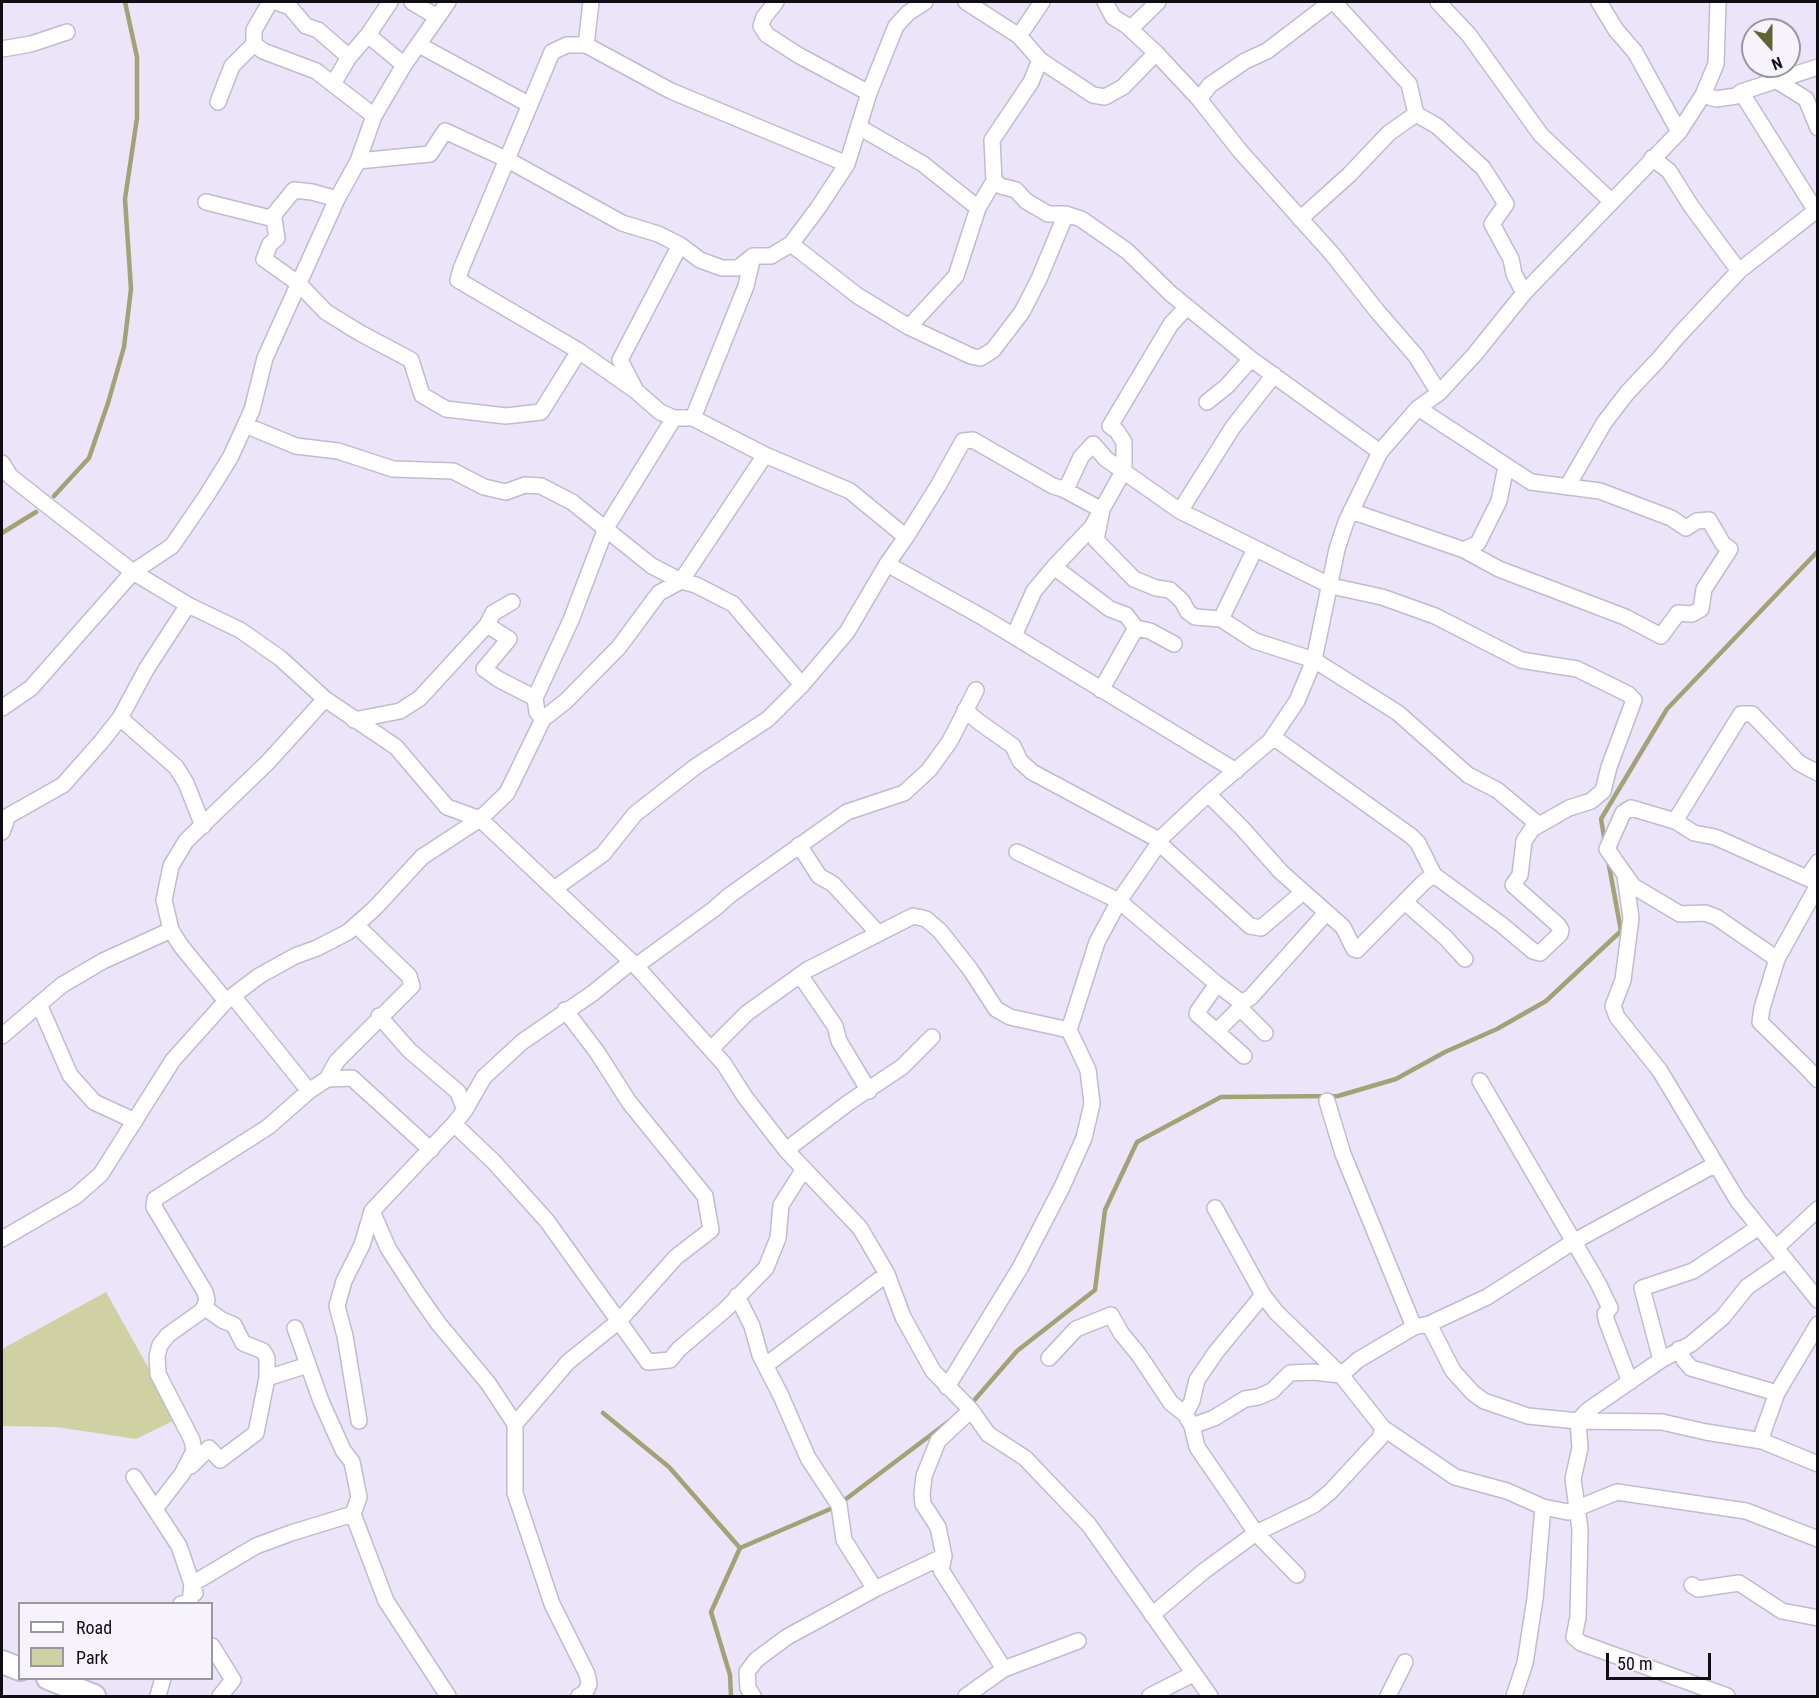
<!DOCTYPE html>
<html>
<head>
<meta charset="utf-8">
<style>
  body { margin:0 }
  #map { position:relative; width:1819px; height:1698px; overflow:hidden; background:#ece4f8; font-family:"Roboto Condensed",sans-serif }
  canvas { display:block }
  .frame { position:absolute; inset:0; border:3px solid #100d14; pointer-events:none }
  .legend { position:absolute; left:18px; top:1602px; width:195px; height:78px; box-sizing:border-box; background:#f7f3fc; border:2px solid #9b979f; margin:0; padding:8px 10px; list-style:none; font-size:18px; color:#100d14 }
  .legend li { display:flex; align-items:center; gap:12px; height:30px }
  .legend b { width:30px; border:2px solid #9b979f }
  .north { position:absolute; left:1741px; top:18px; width:60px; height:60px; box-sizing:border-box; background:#f7f3fc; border:2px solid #9b979f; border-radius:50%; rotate:159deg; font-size:16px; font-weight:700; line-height:24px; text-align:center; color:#100d14 }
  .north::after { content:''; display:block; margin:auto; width:21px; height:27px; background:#626330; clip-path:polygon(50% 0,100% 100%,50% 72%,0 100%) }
  .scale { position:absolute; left:1606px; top:1653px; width:105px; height:27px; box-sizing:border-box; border:3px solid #100d14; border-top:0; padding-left:8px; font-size:18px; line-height:21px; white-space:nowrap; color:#100d14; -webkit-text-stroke:4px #f7f3fc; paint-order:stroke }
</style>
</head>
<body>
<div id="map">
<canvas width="1819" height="1698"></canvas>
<div class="frame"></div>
<ul class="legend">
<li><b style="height:8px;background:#fff"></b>Road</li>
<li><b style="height:16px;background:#cfd1a3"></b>Park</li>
</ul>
<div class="north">N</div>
<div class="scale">50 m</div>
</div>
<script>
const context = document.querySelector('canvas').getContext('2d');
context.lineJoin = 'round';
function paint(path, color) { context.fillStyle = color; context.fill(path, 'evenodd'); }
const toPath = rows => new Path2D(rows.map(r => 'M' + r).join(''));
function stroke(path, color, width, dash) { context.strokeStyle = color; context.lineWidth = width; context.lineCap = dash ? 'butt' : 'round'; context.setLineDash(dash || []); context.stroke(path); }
paint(toPath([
  [106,1292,177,1419,136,1439,56,1427,2,1426,2,1349]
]), '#cfd1a3');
stroke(toPath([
  [54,496,89,458,108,403,124,347,131,289,125,199,137,118,137,57,125,2],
  [2,533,36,512],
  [1605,843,1601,819,1667,709,1818,551],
  [971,1404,1017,1351,1095,1290,1105,1210,1137,1142,1221,1097,1338,1096,1396,1079,1445,1052,1497,1029,1546,1001,1621,931,1608,860],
  [603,1413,669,1467,740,1548],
  [842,1502,948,1422],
  [731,1696,730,1675,711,1612,740,1548,835,1507]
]), '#a1a377', 4.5);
const minor = toPath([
  [270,2,254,30,254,44,263,51,316,71,374,116],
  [276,2,290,7,306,26,318,30,349,57],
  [412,2,437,17],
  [776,2,764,17,761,26,767,35,798,55,869,93],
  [966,2,1019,36,1040,60,1093,95,1105,97,1123,87,1156,53],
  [1105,2,1113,17,1126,25,1156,53,1199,99,1240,151,1333,255,1377,311,1416,356,1439,393],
  [1334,2,1409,84,1416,114,1437,126,1483,168,1506,204,1492,224,1511,259,1514,274,1524,293],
  [1438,2,1469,35,1541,135,1611,201],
  [1599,2,1616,30,1635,52,1679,132],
  [1130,29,1158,2],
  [368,35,404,65],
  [1019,36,1042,2],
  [419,45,530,105],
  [586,45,591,2],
  [2,49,31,44,67,32],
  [1777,81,1806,99,1818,128],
  [333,84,349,57,368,35,390,2],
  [1741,92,1816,211],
  [1703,95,1716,99,1736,96,1741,92,1818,67],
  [1199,99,1210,85,1245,61,1267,51,1331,2],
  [218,102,232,66,254,44],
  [859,127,923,164,978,208],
  [1652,158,1669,171,1691,206,1739,271],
  [358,161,430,154,445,131,508,160,622,223,658,234,680,245,700,260,722,268,738,268,753,256],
  [847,164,671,91,586,45,567,45,552,52,461,269,458,280,579,351,636,391,660,412,674,418,693,418,765,455,850,491,906,537],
  [994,181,1001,186,1016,190,1026,201,1048,214,1066,214,1081,219,1127,251,1170,293,1251,359,1380,452],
  [206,202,274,219,277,238,270,244,264,259,299,284,326,312,360,333,411,360,422,395,446,409,506,416,541,412,579,351],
  [274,219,272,217,294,190,312,192,337,199],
  [1300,219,1349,175,1389,133,1416,114],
  [791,244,858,296,909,327,971,356,980,358,993,350,1022,312,1039,279,1066,214],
  [909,327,956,276,978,208,994,181,992,140,1031,82,1040,60],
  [635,389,620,360,680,245],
  [1207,402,1227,386,1251,359],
  [693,418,746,286,753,256,771,256,791,244,818,208,847,164,869,93,896,26,908,13,925,2],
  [245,425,296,446,338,451,393,469,453,471,484,487,506,492,525,485,541,486,572,502,652,566,681,581,696,585,733,604,802,685],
  [2,463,10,476,39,499,133,572,188,605,240,630,280,658,325,699,396,747,447,807,480,819,636,966,724,1064,745,1097,786,1150,860,1228,887,1274,903,1317,933,1371,971,1410,988,1434,1025,1458,1089,1525,1210,1696],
  [1567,487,1604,423,1627,393,1658,360,1680,334,1739,271,1818,209],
  [1063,489,1068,485,1081,457,1093,444,1106,459,1180,511,1331,586,1382,597,1435,616,1521,660,1577,669,1628,694,1634,700,1609,767,1603,791,1591,801,1569,808,1532,829,1524,841,1520,875,1513,885,1558,925,1561,930,1560,934,1540,953,1533,951,1502,925,1434,875,1418,843,1411,836,1273,737],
  [1180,511,1233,427,1274,375],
  [1351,511,1464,550,1499,569,1625,617,1661,636,1678,613,1692,614,1701,609,1704,589,1730,549,1723,544,1709,520,1697,521,1686,528,1671,518,1600,491,1531,482,1418,408],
  [1464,550,1478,543,1499,501,1506,466],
  [887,564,984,618,1236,771],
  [1054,567,1110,609,1126,615,1136,628,1150,631,1174,644],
  [1221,619,1255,549],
  [487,625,509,639,484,669,498,679,535,698],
  [1014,636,1034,591,1054,567,1092,527,1124,470,1124,442,1117,431,1110,426,1171,324,1187,307],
  [1101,690,1136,628],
  [2,708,31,688,133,572,172,546,205,498,230,458,252,410,265,358,337,199,358,161,374,116,404,65,448,2],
  [965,710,979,722,1013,746,1020,761,1032,772,1159,840],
  [120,718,176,767,186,783,203,826],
  [543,719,537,712,535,698,571,620,606,528,674,418],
  [354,720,400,711,420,698,487,625,493,613,512,602],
  [1208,794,1242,828,1281,872,1343,927,1354,949,1357,950,1424,882,1434,875],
  [1675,821,1741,714,1752,714,1799,763,1818,773],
  [2,832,8,816,63,785,101,742,120,718,147,668,188,605],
  [1159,843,1250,926,1261,928,1302,893],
  [799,845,819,876,833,884,878,933],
  [1017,852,1119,901,1217,984,1242,1003],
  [1625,876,1631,918,1623,980,1613,1006,1617,1017,1660,1071,1738,1201,1818,1300],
  [1807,878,1818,862],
  [1818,885,1777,959,1762,1008,1760,1022,1806,1067,1818,1080],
  [554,889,603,854,635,814,695,767,768,719,802,685,847,632,887,564,906,537,938,486,963,441,973,440,1053,486,1063,489,1102,510,1096,540,1134,579,1156,588,1170,590,1182,601,1188,612,1195,617,1221,619,1255,641,1314,660,1398,713,1468,775,1497,790,1539,825],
  [1405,902,1446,938,1465,959],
  [1777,959,1716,917,1705,913,1680,914,1633,886,1607,849,1623,813,1631,808,1675,821,1694,833,1715,837,1818,883],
  [636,966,714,909,730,895,847,812,904,793,929,770,950,741,976,690],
  [800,975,835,1026,839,1041,869,1091],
  [1217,984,1198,1011,1197,1014,1244,1056],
  [233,996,309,1091],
  [226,1001,181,946,171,930,164,900,171,866,186,841,268,762,325,699],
  [1242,1003,1251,997,1326,913],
  [1242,1003,1240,1008,1265,1033],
  [39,1004,70,1075,94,1102,135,1121],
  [379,1016,410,1051,458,1092,465,1110],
  [1217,1031,1240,1008],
  [2,1036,62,985,103,961,171,930],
  [711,1049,747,1013,807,970,913,916,926,919,940,931,970,969,996,1009,1010,1017,1069,1030],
  [327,1079,352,1078,431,1150],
  [1480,1081,1598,1283,1610,1308,1605,1314,1607,1322,1630,1382],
  [1327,1101,1343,1154,1414,1327],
  [454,1124,494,1162,547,1221,648,1362,670,1360,679,1349,726,1309,766,1268,778,1238,781,1205,804,1169],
  [786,1150,848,1103,902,1067,932,1037],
  [1215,1208,1263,1295,1276,1312,1341,1375,1383,1428,1455,1477,1507,1491,1543,1507,1568,1512,1617,1492,1746,1511,1818,1539],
  [2,1239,76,1196,101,1174,173,1060,226,1001,259,976,295,956,317,948,348,932,375,908,422,857,480,819,507,793,543,719,566,701,619,647,659,593,681,581,765,455],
  [1776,1248,1818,1209],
  [737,1296,752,1326,760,1355,781,1396,808,1458,839,1505,844,1540,875,1589],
  [204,1307,222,1320,234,1325,243,1343,263,1351,267,1358,267,1378],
  [1429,1324,1453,1371,1473,1393,1484,1401,1528,1416,1578,1421,1662,1422,1706,1432,1762,1441,1818,1464],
  [295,1328,321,1401,343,1450,352,1462,359,1497,353,1514,386,1601,448,1696],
  [1679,1349,1684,1360,1691,1368,1777,1393],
  [1049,1358,1076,1329,1111,1315,1121,1333,1139,1355,1171,1403,1185,1414,1192,1426,1197,1447,1256,1533,1297,1575],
  [1661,1360,1642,1288,1693,1271,1759,1227],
  [766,1365,887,1274],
  [947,1387,1020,1268,1062,1187,1084,1138,1092,1104,1088,1070,1069,1030,1097,942,1119,901,1159,843,1159,840,1208,794,1270,741,1297,701,1314,660,1337,549,1346,522,1380,452,1418,408,1439,393,1475,354,1524,293,1679,132,1703,95,1716,64,1718,2],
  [971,1410,938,1441,924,1476,922,1494,923,1504,938,1527,944,1556,941,1570,1004,1669],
  [1185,1414,1192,1401,1197,1380,1216,1352,1263,1295],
  [359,1421,345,1336,337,1306,344,1281,362,1245,372,1211],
  [515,1424,568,1362,619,1321,676,1257,711,1230,705,1196,629,1102,597,1052,565,1010],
  [1192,1426,1214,1418,1245,1399,1258,1397,1272,1391,1290,1373,1313,1372,1341,1375,1358,1360,1414,1327,1429,1324,1487,1297,1573,1242,1716,1164],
  [1762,1441,1763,1432,1777,1393,1818,1324],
  [191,1466,209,1448,220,1460,256,1433,267,1378,308,1365],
  [134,1477,179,1546,195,1593],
  [155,1509,182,1474,194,1451,192,1440,158,1374,157,1356,160,1345,168,1335,203,1310,207,1300,205,1292,154,1207,155,1199,268,1127,309,1091,327,1079,337,1061,412,986,409,976,356,925],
  [1692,1585,1698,1589,1739,1583,1782,1611,1818,1618],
  [181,1604,190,1602,192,1584,256,1546,291,1533,353,1514],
  [1152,1615,1204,1571,1256,1533,1314,1505,1330,1492,1380,1438,1383,1428],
  [212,1646,233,1680,220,1696],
  [158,1696,163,1678],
  [579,1696,585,1693,589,1684,587,1674,552,1604,515,1493,515,1424,488,1383,438,1323,417,1293,388,1248,372,1211,454,1124,465,1110,484,1077,522,1042,593,993,631,962],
  [753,1696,748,1688,747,1672,756,1660,787,1637,875,1589,944,1556],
  [966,1696,1004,1669,1078,1641],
  [1150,1696,1193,1674],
  [1388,1696,1405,1662],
  [1514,1696,1525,1663,1535,1599,1543,1507],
  [1727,1696,1581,1643,1574,1637,1578,1617,1580,1529,1573,1479,1580,1448,1578,1421,1587,1411,1661,1360,1691,1344,1723,1317,1747,1287,1786,1260]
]);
const secondary = toPath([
  [2,1662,20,1669],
  [48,1678,94,1696]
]);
stroke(minor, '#c2bace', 18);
stroke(secondary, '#c2bace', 26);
stroke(minor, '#fff', 15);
stroke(secondary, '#fff', 22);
</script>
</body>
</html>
